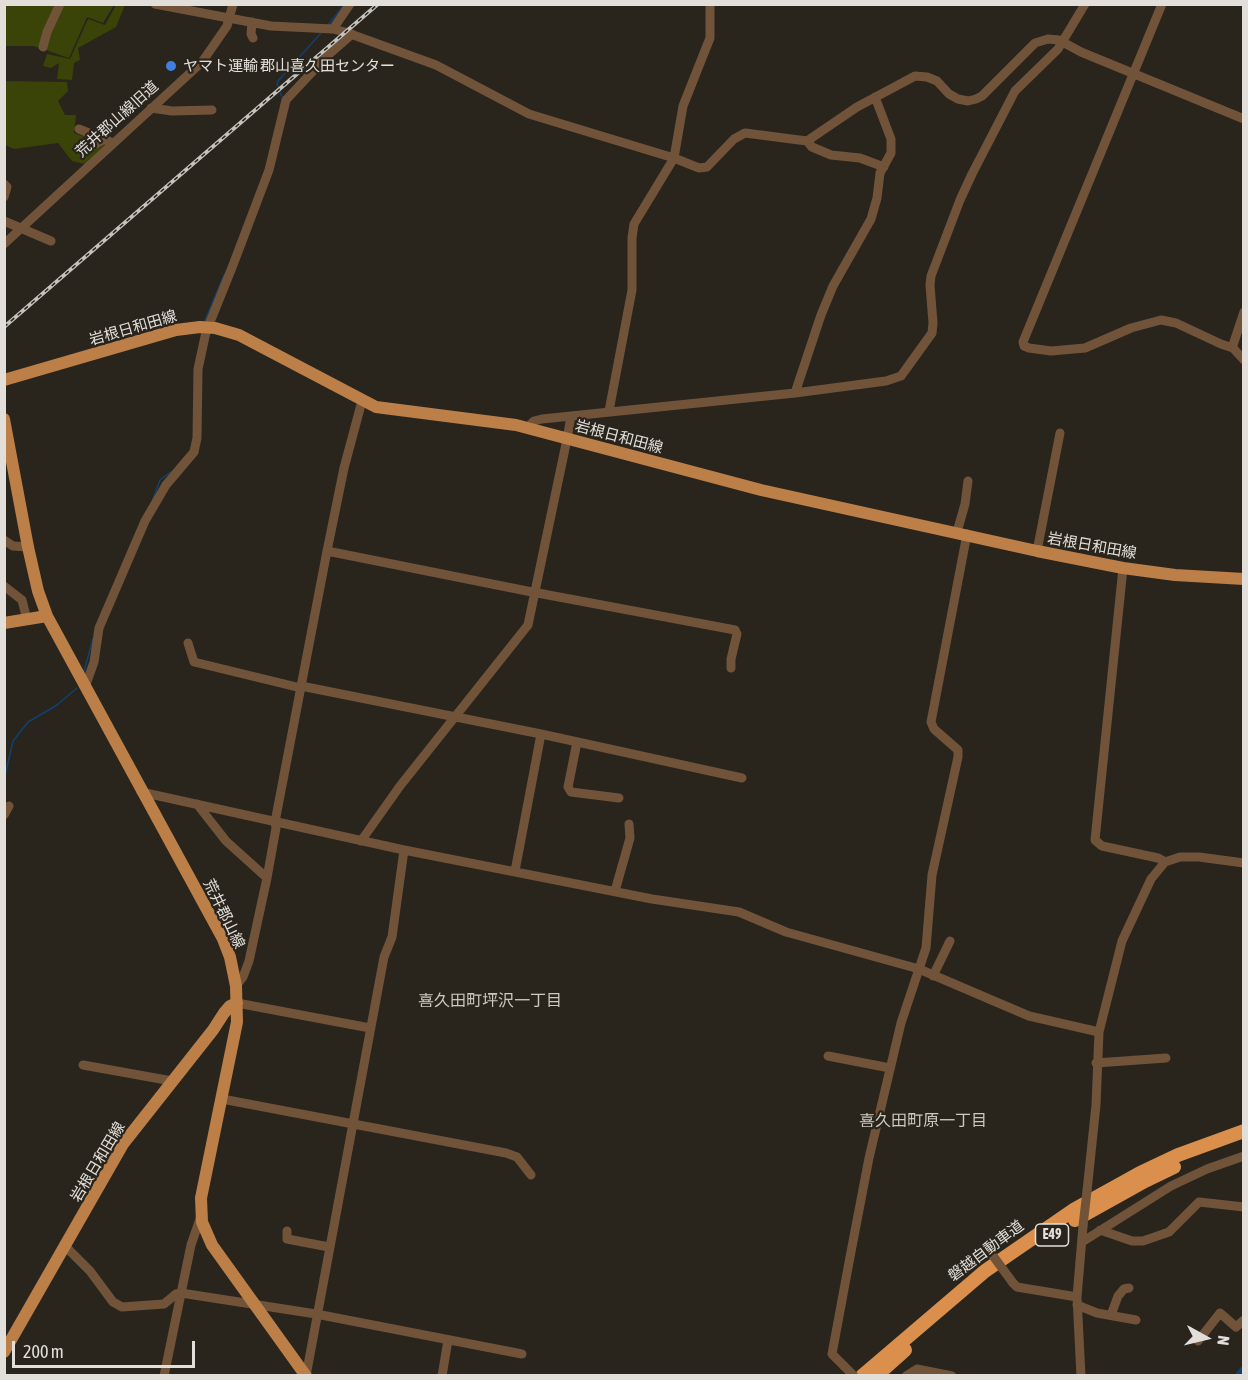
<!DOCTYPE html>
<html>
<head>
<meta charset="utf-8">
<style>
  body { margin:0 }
  #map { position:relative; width:1248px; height:1380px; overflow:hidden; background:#29251d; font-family:"Asap Condensed",sans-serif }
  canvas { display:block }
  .frame { position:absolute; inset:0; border:6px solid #e2dfda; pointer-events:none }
  .north { position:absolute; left:1176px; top:1308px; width:60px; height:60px; -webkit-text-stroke:4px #29251d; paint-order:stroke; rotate:98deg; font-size:16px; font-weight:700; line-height:24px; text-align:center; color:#e2dfda }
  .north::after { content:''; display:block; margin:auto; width:21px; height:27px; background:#e2dfda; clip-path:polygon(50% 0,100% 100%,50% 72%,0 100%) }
  .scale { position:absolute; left:12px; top:1341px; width:183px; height:27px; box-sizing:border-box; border:3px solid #e2dfda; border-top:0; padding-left:8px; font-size:18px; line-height:21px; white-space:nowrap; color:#e2dfda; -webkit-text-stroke:4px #29251d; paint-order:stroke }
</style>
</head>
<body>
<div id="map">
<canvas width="1248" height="1380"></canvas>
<div class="frame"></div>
<div class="north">N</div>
<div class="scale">200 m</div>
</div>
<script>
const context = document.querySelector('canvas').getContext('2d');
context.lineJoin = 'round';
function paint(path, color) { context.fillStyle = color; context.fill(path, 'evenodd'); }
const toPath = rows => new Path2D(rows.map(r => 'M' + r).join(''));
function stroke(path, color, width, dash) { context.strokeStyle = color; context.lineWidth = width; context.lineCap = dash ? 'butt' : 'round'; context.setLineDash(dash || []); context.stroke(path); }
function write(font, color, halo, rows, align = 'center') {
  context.font = font + ' "Asap Condensed","Noto Sans JP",sans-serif'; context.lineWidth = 4.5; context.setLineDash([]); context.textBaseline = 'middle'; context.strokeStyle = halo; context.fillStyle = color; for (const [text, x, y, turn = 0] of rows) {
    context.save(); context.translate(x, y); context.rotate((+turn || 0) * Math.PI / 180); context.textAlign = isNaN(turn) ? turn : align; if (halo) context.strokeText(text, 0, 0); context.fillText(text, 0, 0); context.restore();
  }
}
paint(toPath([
  [5,5,114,5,103,23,87,17,69,58,34,46,5,46],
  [116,5,125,5,116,27,78,48,80,60,74,63,72,80,57,79,59,63,51,68,43,66,47,54,70,59,88,19,105,25],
  [4,81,67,82,68,91,58,101,65,115,76,115,74,133,107,145,85,164,72,161,58,143,14,149,5,145]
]), '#3a4308');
stroke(toPath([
  [328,25,344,5],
  [282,97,277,84,278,81,321,33],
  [204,323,224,275],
  [153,499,160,480,171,472],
  [84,671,93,639],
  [4,780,13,741,28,722,57,705,77,688]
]), '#114071', 1.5);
stroke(toPath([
  [1240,1376,1244,1371]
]), '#114071', 10);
stroke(toPath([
  [155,4,271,26,333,29,345,32,436,65,529,114,674,158,699,168,707,167,734,139,745,133,807,141,857,107,915,76,927,77,937,81,949,94,958,99,968,101,976,99,982,96,1035,43,1048,39,1059,40,1081,52,1244,119],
  [1162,4,1023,342,1024,346,1029,348,1051,351,1085,348,1131,328,1161,320,1176,323,1221,344,1233,348],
  [252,22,251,34,253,38],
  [333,29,350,4],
  [43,47,47,32,60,4],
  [151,108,172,111,212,110],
  [79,129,113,143],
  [807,141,812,147,831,155,860,158,884,167],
  [85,150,104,139],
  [4,184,7,187,4,197],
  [4,221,51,241],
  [4,244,202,62,227,26,233,4],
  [1244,312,1233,345,1233,348,1244,360],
  [795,393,821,315,833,286,871,219,877,198,880,173,891,153,891,139,875,97],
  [609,411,632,290,632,238,634,224,674,158,683,106,710,38,710,4],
  [527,428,534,421,542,419,795,393,886,381,901,376,932,333,933,323,930,285,931,276,960,200,972,174,1015,91,1058,49,1085,4],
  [957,532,965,504,968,481],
  [4,540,13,546,28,547],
  [327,551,527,591,735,630,737,634,731,659,731,668],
  [1037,551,1060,433],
  [1123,568,1095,840,1102,846,1158,858,1165,862],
  [4,586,22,600,27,620],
  [188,643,194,662,301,688],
  [301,686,541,734,742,778],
  [85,687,94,662,99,628,145,521,166,485,194,452,197,438,198,369,206,332,233,265,269,170,286,100,328,55,352,34],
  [577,742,568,787,571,792,619,798],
  [141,792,404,850,652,899,739,912,786,932,919,969,1029,1016,1099,1032],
  [197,804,226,841,267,878],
  [4,815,9,806],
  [361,841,400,786,528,625,567,439,571,416],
  [515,871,541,734],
  [615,891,630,838,629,824],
  [933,976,950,941],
  [236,986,243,977,249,961,267,878,276,828,275,822,327,551,344,468,362,401],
  [237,1003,370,1028],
  [828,1056,890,1068],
  [1096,1063,1166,1058],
  [83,1065,172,1081],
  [222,1099,506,1153,517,1157,531,1175],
  [1087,1191,1096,1105,1099,1032,1122,941,1151,879,1165,862,1180,857,1199,857,1244,863],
  [1100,1230,1132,1241,1143,1241,1169,1232,1199,1202,1244,1207],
  [287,1231,287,1239,329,1247],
  [1082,1242,1171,1186,1207,1169,1244,1156],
  [66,1247,90,1271,113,1302,122,1307,164,1304,176,1294,181,1293,316,1314,522,1354],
  [1013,1283,1017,1287,1077,1297],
  [1077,1305,1097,1313,1136,1320],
  [1111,1315,1118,1296,1124,1289,1129,1288],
  [1198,1341,1220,1313,1236,1327,1244,1320],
  [844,1366,832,1354,850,1257,869,1158,901,1023,926,948,932,875,958,757,958,750,934,729,931,722,967,534],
  [164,1376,191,1245,201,1216],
  [306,1376,384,957,392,937,404,850],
  [442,1376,448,1340],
  [906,1376,917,1369,952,1376],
  [1081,1376,1077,1297,1083,1226]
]), '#71533a', 9);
stroke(toPath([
  [4,380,176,330,200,327,215,328,239,335,376,407,516,425,761,490,1037,551,1123,568,1175,575,1244,579],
  [4,419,28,547,38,591,47,616,223,939,230,957,236,986,237,1022,201,1198,202,1222,212,1245,306,1376],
  [4,623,47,616],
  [4,1352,123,1144,213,1030,224,1013,230,1006,237,1003]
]), '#bd7f48', 12);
stroke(toPath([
  [1075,1220,1145,1181,1174,1167],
  [862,1376,985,1271,1075,1209,1140,1173,1178,1155,1244,1131],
  [876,1376,905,1350]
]), '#da904c', 14);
const rail = toPath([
  [4,327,378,4]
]);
stroke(rail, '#c5c1bc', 4);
stroke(rail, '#29251d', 1.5, [4.5]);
stroke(toPath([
  [1083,1226,1087,1191],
  [988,1249,1013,1283],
  [844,1366,854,1376]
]), '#71533a', 9);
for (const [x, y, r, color] of [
  [171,66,6,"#3f7fe0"]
]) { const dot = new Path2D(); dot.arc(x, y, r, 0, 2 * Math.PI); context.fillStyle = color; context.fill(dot); stroke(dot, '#29251d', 2); }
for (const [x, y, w] of [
  [1052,1235,33]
]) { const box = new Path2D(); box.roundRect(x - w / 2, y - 11, w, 22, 4.5); context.fillStyle = '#29251d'; context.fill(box); stroke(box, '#e2dfda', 1.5); }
write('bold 14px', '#e2dfda', null, [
  ["E49",1052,1235]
]);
write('15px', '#e2dfda', '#29251d', [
  ["ヤマト運輸 郡山喜久田センター",183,66]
], 'left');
write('15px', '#e2dfda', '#29251d', [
  ["荒井郡山線旧道",117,119,-42],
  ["岩根日和田線",133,328,-16],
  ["岩根日和田線",619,437,15],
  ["岩根日和田線",1092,546,10],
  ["荒井郡山線",224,914,64],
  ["岩根日和田線",98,1162,-59],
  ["磐越自動車道",986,1251,-37]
]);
write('16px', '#cdc7be', '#29251d', [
  ["喜久田町坪沢一丁目",490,1001],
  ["喜久田町原一丁目",923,1121]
]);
</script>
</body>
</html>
